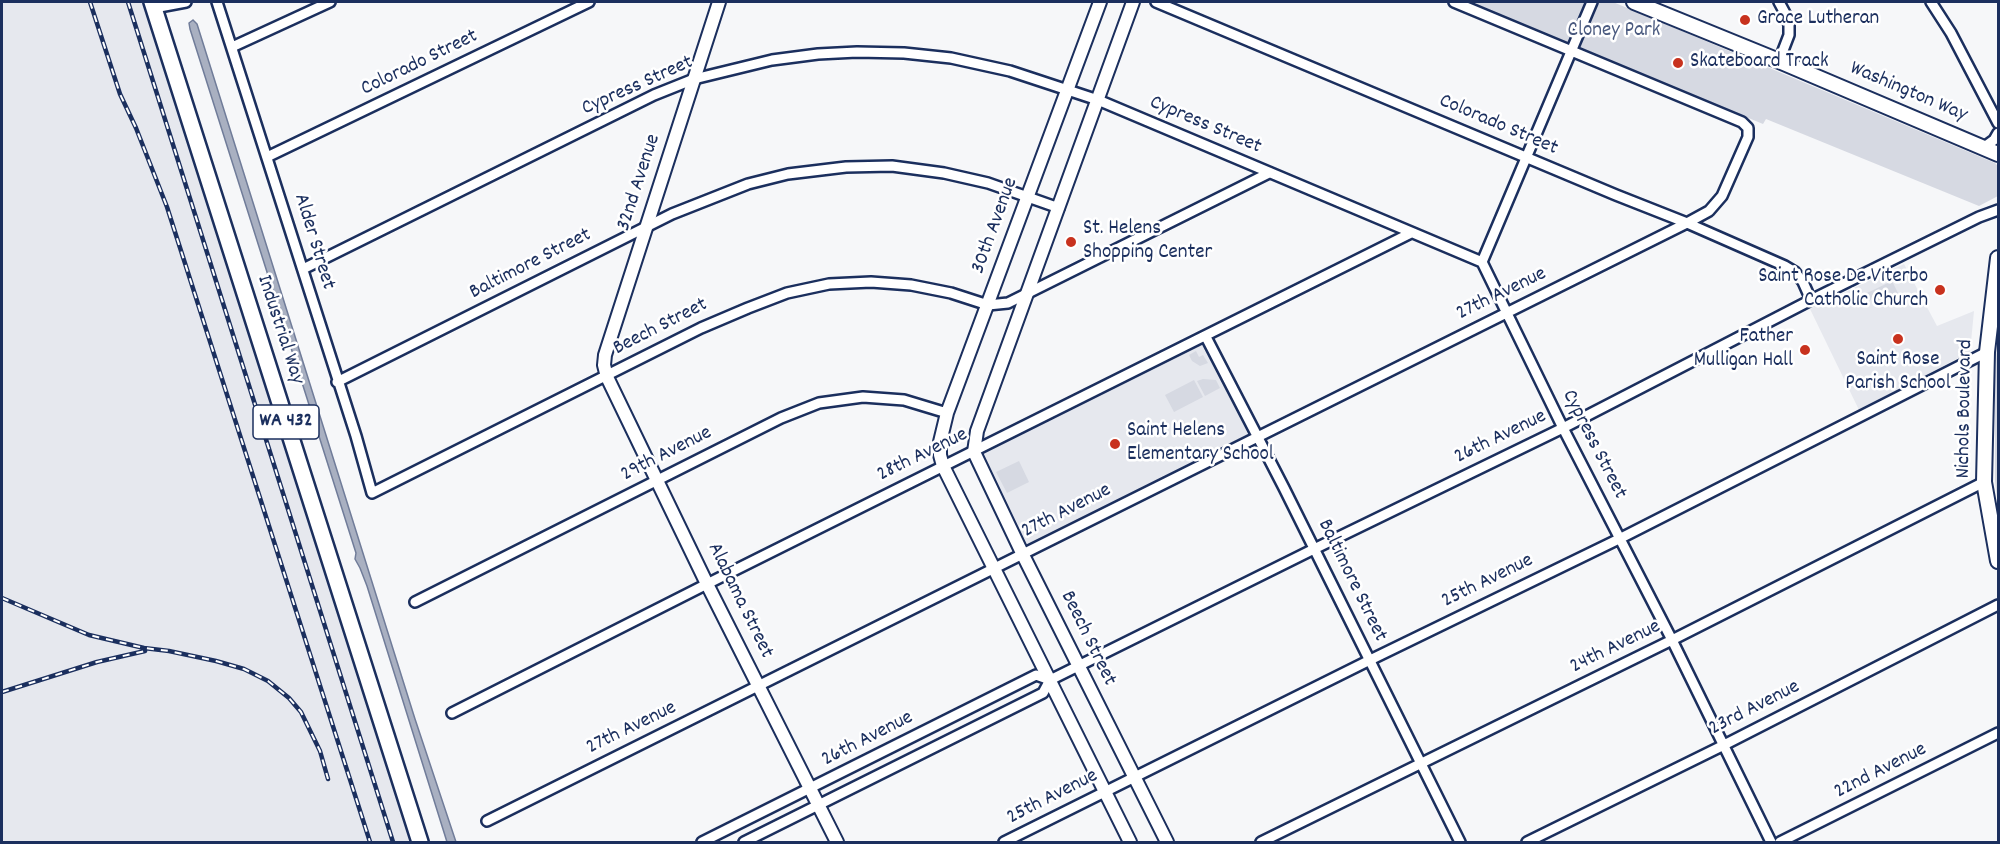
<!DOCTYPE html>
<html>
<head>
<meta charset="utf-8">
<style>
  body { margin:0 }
  #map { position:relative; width:2000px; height:844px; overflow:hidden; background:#f6f7f9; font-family:Dekko,sans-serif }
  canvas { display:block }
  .frame { position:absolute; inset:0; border:3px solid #1b2f5e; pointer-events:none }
</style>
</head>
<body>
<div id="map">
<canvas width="2000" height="844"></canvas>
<div class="frame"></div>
</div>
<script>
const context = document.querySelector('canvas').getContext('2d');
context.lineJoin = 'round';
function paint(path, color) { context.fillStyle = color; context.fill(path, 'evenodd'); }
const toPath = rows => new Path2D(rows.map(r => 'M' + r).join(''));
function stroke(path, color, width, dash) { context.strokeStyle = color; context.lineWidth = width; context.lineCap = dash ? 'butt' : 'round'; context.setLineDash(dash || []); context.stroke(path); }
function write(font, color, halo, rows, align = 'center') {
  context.font = font + ' Dekko,sans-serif'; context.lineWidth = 5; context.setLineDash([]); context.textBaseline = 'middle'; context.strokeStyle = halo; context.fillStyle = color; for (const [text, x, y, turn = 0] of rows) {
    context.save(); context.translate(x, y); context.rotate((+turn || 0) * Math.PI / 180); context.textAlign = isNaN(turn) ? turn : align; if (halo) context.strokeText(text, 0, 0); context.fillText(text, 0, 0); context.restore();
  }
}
paint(toPath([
  [2,2,151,2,413,842,2,842],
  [1904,264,1937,326,1974,311,1970,352,1859,410,1810,309],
  [1203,343,1249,436,1027,546,980,452]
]), '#e6e8ee');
paint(toPath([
  [1468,2,1613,2,1995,163,1998,166,1998,196,1979,206,1766,119,1763,124],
  [1892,281,1898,293,1873,305,1867,293],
  [1998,324,1998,505,1995,481,1995,377],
  [1196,351,1199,357,1203,355,1208,363,1200,366,1192,361,1189,355],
  [1203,379,1216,380,1220,388,1205,396,1197,381],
  [1194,380,1203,397,1174,412,1165,395],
  [1019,461,1029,482,1007,493,996,472]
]), '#d6d9e2');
const water = toPath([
  [193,20,197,24,415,719,456,842,447,842,367,586,360,568,355,559,356,553,190,29,189,23,193,20]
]);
paint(water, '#a9b0c1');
stroke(water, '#707c99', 1.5);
const minor = toPath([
  [217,2,356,436,372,493,701,328,748,308,787,293,829,284,871,282,911,285,951,293,988,305,1008,303,1269,173],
  [1156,2,1616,195,1687,223,1785,266,1795,272,1803,282,1811,300],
  [1779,2,1786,15,1789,25,1789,35,1779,61],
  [1931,2,1951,33,1998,123],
  [154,8,186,2],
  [232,47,330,2],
  [1983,148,1994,140,1998,133],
  [267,157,589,2],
  [1482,262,1592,2],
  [303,269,654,95,694,79,772,60,818,54,857,52,904,53,951,58,1010,71,1098,100,1482,262,1563,428,1672,640,1771,842],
  [1206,337,1284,488,1460,842],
  [337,382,672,214,748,184,788,174,846,167,892,166,944,173,988,183,1059,208],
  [415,602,781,418,819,403,863,397,904,400,947,413],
  [452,713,707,584,1411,233],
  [487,821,1687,223,1709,211,1722,196,1748,137,1748,128,1742,122,1454,2],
  [702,842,1036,675,1050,680],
  [744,842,1043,693,1050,680,1314,549,1563,428,1811,300,1979,217,1998,210],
  [1004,842,1370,660,1621,538,1987,352],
  [1261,842,1672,640,1984,482],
  [1527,842,1722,746,1998,605],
  [1780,842,1998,733]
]);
const tertiary = toPath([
  [719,2,605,355,604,365,607,377,707,584,837,842],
  [1100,2,947,413,940,442,940,455,943,466,1130,842],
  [1133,2,977,431,974,452,1023,555,1167,842]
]);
const secondary = toPath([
  [1634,2,1779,61,1998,154],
  [1998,258,1987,352,1984,482,1998,561]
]);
const primary = toPath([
  [152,2,420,842]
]);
stroke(minor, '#1b2f5e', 14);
stroke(tertiary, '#1b2f5e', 16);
stroke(secondary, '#1b2f5e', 18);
stroke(primary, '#1b2f5e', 20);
stroke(minor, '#fff', 9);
stroke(tertiary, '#fff', 12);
stroke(secondary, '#fff', 14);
stroke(primary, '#fff', 15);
const rail = toPath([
  [90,2,120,94,136,128,167,207,370,842],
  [128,2,393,842],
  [2,598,89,635,144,648,169,651,216,661,244,669,268,681,289,698,301,712,320,751,328,779],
  [2,692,97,662,145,651]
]);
stroke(rail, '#1b2f5e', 4.5);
stroke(rail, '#fff', 2, [7]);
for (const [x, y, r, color] of [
  [1745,20,6,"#c8321e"],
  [1678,63,6,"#c8321e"],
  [1071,242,6,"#c8321e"],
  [1940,290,6,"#c8321e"],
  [1898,339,6,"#c8321e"],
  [1805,350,6,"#c8321e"],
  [1115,444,6,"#c8321e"]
]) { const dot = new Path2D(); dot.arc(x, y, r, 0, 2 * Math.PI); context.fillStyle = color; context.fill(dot); stroke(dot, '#fff', 2); }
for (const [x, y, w] of [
  [286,422,66]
]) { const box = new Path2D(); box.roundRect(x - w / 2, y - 17, w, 34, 4.5); context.fillStyle = '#fff'; context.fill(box); stroke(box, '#1b2f5e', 1.5); }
write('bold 20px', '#1b2f5e', null, [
  ["WA 432",286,422]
]);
write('21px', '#1b2f5e', '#fff', [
  ["Grace Lutheran",1757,20],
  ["Skateboard Track",1690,63],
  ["St. Helens",1083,230],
  ["Shopping Center",1083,254],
  ["Saint Rose De Viterbo",1928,278,"right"],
  ["Catholic Church",1928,302,"right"],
  ["Father",1793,338,"right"],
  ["Mulligan Hall",1793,362,"right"],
  ["Saint Rose",1898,361,"center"],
  ["Parish School",1898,385,"center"],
  ["Saint Helens",1127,432],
  ["Elementary School",1127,456]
], 'left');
write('21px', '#4a5a7f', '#fff', [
  ["Cloney Park",1614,32]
]);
write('21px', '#1b2f5e', '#fff', [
  ["Colorado Street",420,64,-26],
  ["Cypress Street",638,87,-24],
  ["Washington Way",1908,93,23],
  ["Cypress Street",1205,126,23],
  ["Colorado Street",1498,126,23],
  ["32nd Avenue",640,183,-72],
  ["30th Avenue",996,226,-70],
  ["Alder Street",313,242,73],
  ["Baltimore Street",531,265,-27],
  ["27th Avenue",1502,295,-26],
  ["Beech Street",661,328,-27],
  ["Industrial Way",279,330,72],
  ["Nichols Boulevard",1966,409,-89],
  ["26th Avenue",1501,438,-26],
  ["Cypress Street",1593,445,63],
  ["29th Avenue",667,455,-27],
  ["28th Avenue",923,456,-26],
  ["27th Avenue",1067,512,-27],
  ["Baltimore Street",1351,581,64],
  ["25th Avenue",1488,582,-26],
  ["Alabama Street",739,601,64],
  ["Beech Street",1087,639,64],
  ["24th Avenue",1616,648,-26],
  ["23rd Avenue",1755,709,-27],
  ["27th Avenue",632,729,-26],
  ["26th Avenue",868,740,-27],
  ["22nd Avenue",1881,772,-27],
  ["25th Avenue",1053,798,-27]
]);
</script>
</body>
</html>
